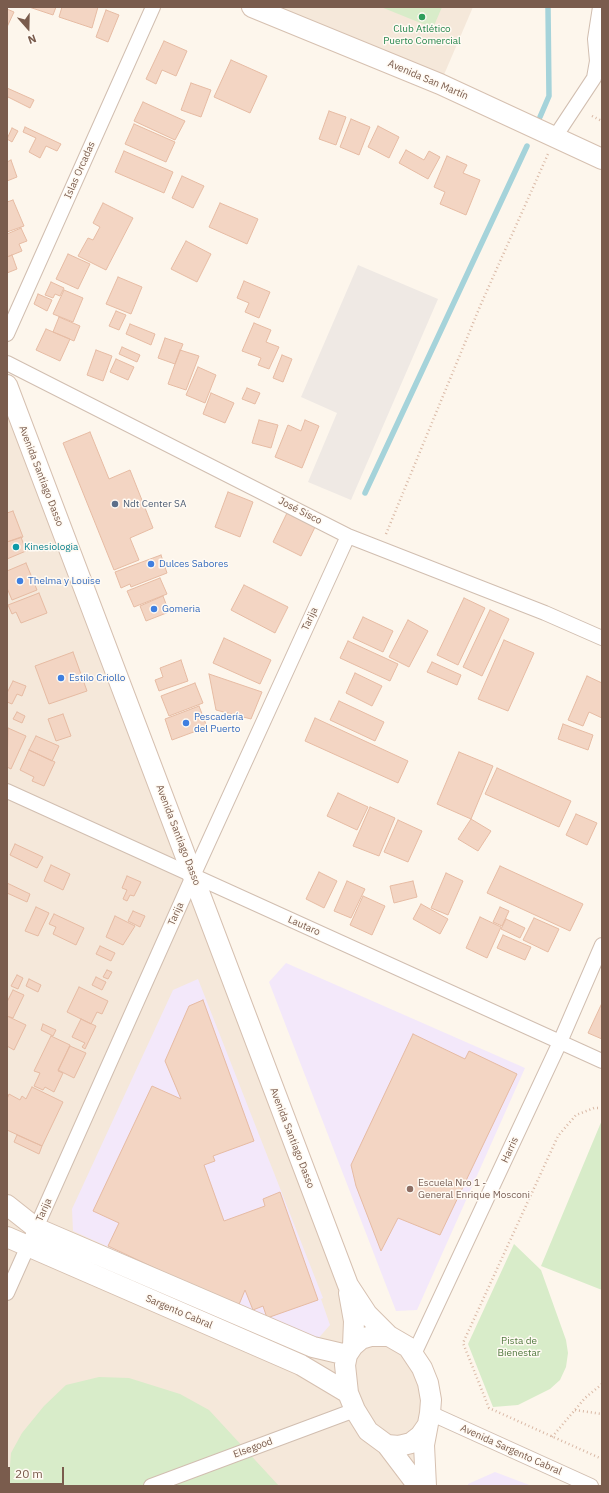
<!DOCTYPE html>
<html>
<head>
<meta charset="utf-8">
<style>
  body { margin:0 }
  #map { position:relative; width:609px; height:1493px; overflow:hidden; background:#fdf6ec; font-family:"IBM Plex Sans",sans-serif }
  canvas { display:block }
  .frame { position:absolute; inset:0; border:8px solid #7a5c4d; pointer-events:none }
  .north { position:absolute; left:8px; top:8px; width:40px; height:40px; -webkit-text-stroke:3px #fffaf3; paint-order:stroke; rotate:160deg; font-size:11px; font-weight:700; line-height:16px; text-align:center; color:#7a5c4d }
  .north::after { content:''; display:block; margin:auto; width:14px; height:18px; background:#7a5c4d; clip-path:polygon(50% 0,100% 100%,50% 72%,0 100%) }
  .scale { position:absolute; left:8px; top:1467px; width:56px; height:18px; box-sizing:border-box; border:2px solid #7a5c4d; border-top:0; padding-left:5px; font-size:12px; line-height:14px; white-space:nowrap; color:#7a5c4d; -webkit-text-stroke:3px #fffaf3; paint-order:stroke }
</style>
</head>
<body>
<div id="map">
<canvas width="609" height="1493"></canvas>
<div class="frame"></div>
<div class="north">N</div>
<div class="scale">20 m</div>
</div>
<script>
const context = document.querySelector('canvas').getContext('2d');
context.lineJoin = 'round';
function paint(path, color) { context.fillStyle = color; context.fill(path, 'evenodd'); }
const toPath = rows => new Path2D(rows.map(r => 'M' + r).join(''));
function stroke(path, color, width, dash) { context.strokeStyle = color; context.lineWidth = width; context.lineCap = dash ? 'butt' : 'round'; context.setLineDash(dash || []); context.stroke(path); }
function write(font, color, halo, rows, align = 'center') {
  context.font = font + ' "IBM Plex Sans",sans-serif'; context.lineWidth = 3; context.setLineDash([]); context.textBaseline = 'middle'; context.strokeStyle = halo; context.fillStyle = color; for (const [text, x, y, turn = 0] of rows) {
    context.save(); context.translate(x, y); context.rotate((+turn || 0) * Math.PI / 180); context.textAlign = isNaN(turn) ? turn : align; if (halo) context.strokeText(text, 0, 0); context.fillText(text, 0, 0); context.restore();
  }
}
paint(toPath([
  [252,7,473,7,440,84],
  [7,385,348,1285,422,1368,426,1486,7,1486]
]), '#f5e8da');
paint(toPath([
  [358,265,438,299,351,500,308,482,337,413,301,397]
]), '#efe9e4');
paint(toPath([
  [286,963,525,1068,417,1310,396,1311,269,982],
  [198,979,323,1298,321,1299,330,1325,316,1341,73,1231,72,1209,173,990],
  [495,1472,532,1486,468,1486,468,1484]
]), '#f3e8fa');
paint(toPath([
  [381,7,442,7,433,28],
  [602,1120,602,1290,541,1266],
  [514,1244,541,1270,566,1340,568,1353,566,1367,560,1380,550,1389,518,1405,493,1407,468,1344],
  [99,1377,129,1378,180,1394,209,1410,279,1486,11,1486,9,1479,11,1453,22,1433,44,1406,66,1385]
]), '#d8ecc9');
stroke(toPath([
  [540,117,549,96,548,7],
  [365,493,527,146]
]), '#a5d3da', 5.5);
const building = toPath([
  [29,7,56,7,53,15,29,7],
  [62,7,98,7,92,28,59,17,62,7],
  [7,9,14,12,7,27,7,9],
  [106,10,119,15,108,42,96,37,106,10],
  [164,41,187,51,176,76,162,70,156,84,146,79,164,41],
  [231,60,267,76,250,113,214,97,231,60],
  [191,83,211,90,201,117,181,110,191,83],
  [7,88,34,100,30,108,8,97,7,99,7,88],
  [143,102,185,121,175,140,134,121,143,102],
  [329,111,346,117,336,145,319,139,329,111],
  [351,119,370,127,359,155,340,147,351,119],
  [134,124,175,142,166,162,125,144,134,124],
  [378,126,399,137,389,158,368,147,378,126],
  [25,127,61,144,57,151,46,146,40,158,29,152,36,138,23,132,25,127],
  [12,128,18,131,12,142,7,139,12,128],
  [406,150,424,160,429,151,440,157,428,179,399,163,406,150],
  [124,151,173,172,164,193,115,172,124,151],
  [447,156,467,165,463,173,480,180,466,215,440,204,445,192,434,187,447,156],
  [11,160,17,177,7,181,7,162,11,160],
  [182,176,204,186,193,208,172,198,182,176],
  [13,200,24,226,7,232,7,202,13,200],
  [103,203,133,218,106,270,78,256,88,238,93,240,100,227,93,223,103,203],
  [220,203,258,219,247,244,209,227,220,203],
  [21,228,27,241,19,244,22,251,7,257,7,234,21,228],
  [186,241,211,254,197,282,171,269,186,241],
  [68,254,90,264,78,289,56,279,68,254],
  [12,255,17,269,7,273,7,257,12,255],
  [118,277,142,287,131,314,106,304,118,277],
  [244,281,270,292,259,318,245,312,249,303,237,298,244,281],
  [51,282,64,288,60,296,55,294,53,298,45,295,51,282],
  [64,290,83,298,73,322,53,314,64,290],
  [38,294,52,300,47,311,34,304,38,294],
  [116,311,126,315,119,330,109,326,116,311],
  [59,317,80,326,74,341,53,332,59,317],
  [254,323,271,330,266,342,279,347,269,369,258,365,261,358,242,351,254,323],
  [130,324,155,334,151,345,126,334,130,324],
  [46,329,70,339,60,361,36,350,46,329],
  [165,338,183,344,175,364,158,358,165,338],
  [122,347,140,355,137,362,119,354,122,347],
  [96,350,112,356,103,381,87,375,96,350],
  [180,350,199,356,186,390,168,384,180,350],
  [282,355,292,359,283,382,273,378,282,355],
  [116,359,134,367,128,380,110,372,116,359],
  [198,367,216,375,205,403,186,395,198,367],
  [247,388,260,393,255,404,242,399,247,388],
  [211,393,234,403,225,423,203,414,211,393],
  [259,420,278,425,271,448,252,443,259,420],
  [305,420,319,426,302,468,275,457,288,425,301,431,305,420],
  [90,432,109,479,130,470,153,528,130,538,139,560,114,570,63,443,90,432],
  [228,492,253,502,240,537,215,527,228,492],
  [13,511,23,537,7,542,7,513,13,511],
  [287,513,315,527,301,556,273,542,287,513],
  [21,537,26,551,7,559,7,542,21,537],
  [161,555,167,573,131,587,130,584,121,588,115,572,161,555],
  [26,563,37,590,12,600,7,588,7,571,26,563],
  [160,578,167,594,134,607,127,591,160,578],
  [244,585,288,607,275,633,231,610,244,585],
  [39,593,47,613,21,623,16,612,12,614,8,605,39,593],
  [163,596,169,612,146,621,140,606,163,596],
  [464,598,485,608,458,665,437,655,464,598],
  [490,610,509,619,482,676,463,667,490,610],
  [363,617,393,631,383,652,353,638,363,617],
  [408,620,428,631,409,667,389,657,408,620],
  [224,638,271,660,260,684,213,663,224,638],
  [504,640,534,653,508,711,478,699,504,640],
  [348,641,398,664,390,681,340,658,348,641],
  [73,652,87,691,49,704,35,666,73,652],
  [181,660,188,681,159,691,155,680,163,677,160,668,181,660],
  [432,662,461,675,457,685,427,672,432,662],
  [355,673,382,686,372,706,346,693,355,673],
  [209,674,262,692,251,719,216,710,209,674],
  [587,676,602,683,602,718,589,712,583,726,568,720,587,676],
  [13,681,26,686,22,696,17,694,12,704,7,702,7,693,13,681],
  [195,683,203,703,169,716,161,696,195,683],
  [339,701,384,722,375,741,330,720,339,701],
  [199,706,207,727,172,740,165,719,199,706],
  [17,712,25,716,22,723,13,719,17,712],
  [63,714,71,736,56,741,48,719,63,714],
  [315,718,408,761,398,783,305,741,315,718],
  [563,724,593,735,588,750,558,739,563,724],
  [8,728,26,736,11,769,7,767,8,728],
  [36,736,59,746,52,761,29,750,36,736],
  [29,750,55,762,44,786,32,781,34,777,20,770,29,750],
  [459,752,493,766,471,819,437,804,459,752],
  [497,768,571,801,559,827,485,794,497,768],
  [338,793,368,807,357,830,327,816,338,793],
  [370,807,395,818,379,856,353,846,370,807],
  [576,814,597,823,587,845,566,835,576,814],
  [471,819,491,831,478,851,458,839,471,819],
  [398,820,422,831,408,862,384,852,398,820],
  [15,844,43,857,37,868,10,855,15,844],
  [51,865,70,874,63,890,44,881,51,865],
  [500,866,583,904,570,931,487,893,500,866],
  [319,872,337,881,324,908,306,899,319,872],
  [446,873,463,881,448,915,431,908,446,873],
  [127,876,141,882,134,896,130,895,127,901,123,899,127,890,122,888,127,876],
  [347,881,365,889,351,918,334,911,347,881],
  [413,881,417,897,394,903,390,886,413,881],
  [7,883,30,894,27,902,7,893,7,883],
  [363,896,385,906,372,935,350,925,363,896],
  [421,904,448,919,440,934,413,919,421,904],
  [36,907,49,913,38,936,25,931,36,907],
  [500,907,509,911,502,926,493,922,500,907],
  [133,911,145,916,140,927,128,921,133,911],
  [54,914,84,928,76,945,53,934,56,927,49,924,54,914],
  [115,916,135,926,123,945,106,937,115,916],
  [480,917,501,927,487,958,466,948,480,917],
  [534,918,559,929,548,952,523,940,534,918],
  [506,919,525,928,520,938,501,929,506,919],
  [503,935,531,947,525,960,497,948,503,935],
  [100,946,115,953,111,961,96,954,100,946],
  [107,970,112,972,108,979,103,977,107,970],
  [17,975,23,978,18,989,11,986,17,975],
  [96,977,106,982,102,990,92,985,96,977],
  [29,979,41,985,38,992,26,986,29,979],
  [79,987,108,1001,102,1014,97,1012,91,1024,67,1012,79,987],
  [13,990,24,995,13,1018,7,1016,7,1002,13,990],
  [203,1000,254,1141,213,1156,215,1161,204,1165,224,1221,265,1206,263,1199,280,1192,318,1300,267,1318,263,1306,253,1310,245,1290,238,1307,108,1246,119,1223,93,1211,152,1086,181,1099,165,1061,189,1006,203,1000],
  [602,1003,602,1039,588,1033,602,1003],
  [7,1016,26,1025,14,1050,7,1046,7,1016],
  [81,1019,96,1026,85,1049,82,1047,85,1043,72,1037,81,1019],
  [43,1024,56,1030,53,1036,41,1030,43,1024],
  [413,1034,465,1059,469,1051,517,1074,440,1235,398,1218,381,1251,356,1186,351,1165,413,1034],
  [51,1036,70,1045,58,1071,63,1073,54,1092,45,1087,43,1090,34,1086,40,1073,34,1071,51,1036],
  [70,1046,86,1053,74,1078,58,1070,70,1046],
  [32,1087,63,1102,42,1146,7,1130,7,1099,9,1094,20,1100,22,1096,26,1099,32,1087],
  [17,1135,42,1146,39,1154,14,1142,17,1135]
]);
paint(building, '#f3d5c3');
stroke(building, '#e6bba3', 1);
const street = toPath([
  [555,137,594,78,597,61,595,39,600,7],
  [7,334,153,7],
  [7,363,348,536,545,613,602,638],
  [7,791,602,1061],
  [7,1293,193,876,348,536],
  [414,1354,560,1042,602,945],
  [430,1413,591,1486],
  [151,1486,355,1410]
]);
const secondary = toPath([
  [252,7,440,84,602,159],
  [7,385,348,1285,367,1314,389,1336],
  [7,1205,36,1228,313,1347,347,1355],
  [7,1237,301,1365,348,1393],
  [349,1293,354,1321,353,1346],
  [387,1445,418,1486],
  [426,1486,424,1445,430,1413,431,1400,428,1383,422,1368,408,1347,389,1336,371,1336,361,1339,353,1346,347,1355,345,1365,348,1393,355,1410,368,1431,387,1445,399,1446,411,1443,420,1436,427,1426]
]);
stroke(street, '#d1beb0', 16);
stroke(secondary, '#d6c0b0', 22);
stroke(toPath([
  [592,116,602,121],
  [386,534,481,304,548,154],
  [602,1108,594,1108,576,1115,558,1136,463,1343,489,1408,602,1459],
  [575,1410,602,1414],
  [552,1437,585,1398,602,1384]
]), '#d9b8a5', 2.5, [1, 3]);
stroke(street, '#fff', 14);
stroke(secondary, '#fff', 20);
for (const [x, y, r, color] of [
  [422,17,4,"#2e9e5b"],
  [115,504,4,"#5c6f8a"],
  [16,547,4,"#0f9aa8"],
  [151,564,4,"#3f7fe0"],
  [20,581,4,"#3f7fe0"],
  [154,609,4,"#3f7fe0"],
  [61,678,4,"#3f7fe0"],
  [186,723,4,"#3f7fe0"],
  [410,1189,4,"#8d6e63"]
]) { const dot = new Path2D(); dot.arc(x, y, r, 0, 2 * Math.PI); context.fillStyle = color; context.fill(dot); stroke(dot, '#fffaf3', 1.5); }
write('10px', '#27864d', '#fffaf3', [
  ["Club Atlético",422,29],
  ["Puerto Comercial",422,41]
]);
write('10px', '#7a5c4d', '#fffaf3', [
  ["Avenida San Martín",428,80,23],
  ["Islas Orcadas",80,170,-66],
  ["Avenida Santiago Dasso",41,476,69],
  ["José Sisco",300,511,27],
  ["Tarija",310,619,-65],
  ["Avenida Santiago Dasso",178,835,69],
  ["Tarija",176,914,-66],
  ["Lautaro",304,926,24],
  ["Avenida Santiago Dasso",292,1138,69],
  ["Harris",510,1150,-65],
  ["Tarija",44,1210,-66],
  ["Sargento Cabral",179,1312,23],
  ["Elsegood",253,1448,-20],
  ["Avenida Sargento Cabral",511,1450,24]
]);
write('10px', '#4e5e75', '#fffaf3', [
  ["Ndt Center SA",123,504]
], 'left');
write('10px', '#0d838f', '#fffaf3', [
  ["Kinesiologia",24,547]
], 'left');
write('10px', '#366cbe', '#fffaf3', [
  ["Dulces Sabores",159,564],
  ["Thelma y Louise",28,581],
  ["Gomeria",162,609],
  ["Estilo Criollo",69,678],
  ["Pescadería",194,717],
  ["del Puerto",194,729]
], 'left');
write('10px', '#785e54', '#fffaf3', [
  ["Escuela Nro 1 -",418,1183],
  ["General Enrique Mosconi",418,1195]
], 'left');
write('10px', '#537a41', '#fffaf3', [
  ["Pista de",519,1341],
  ["Bienestar",519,1353]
]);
</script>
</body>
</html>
